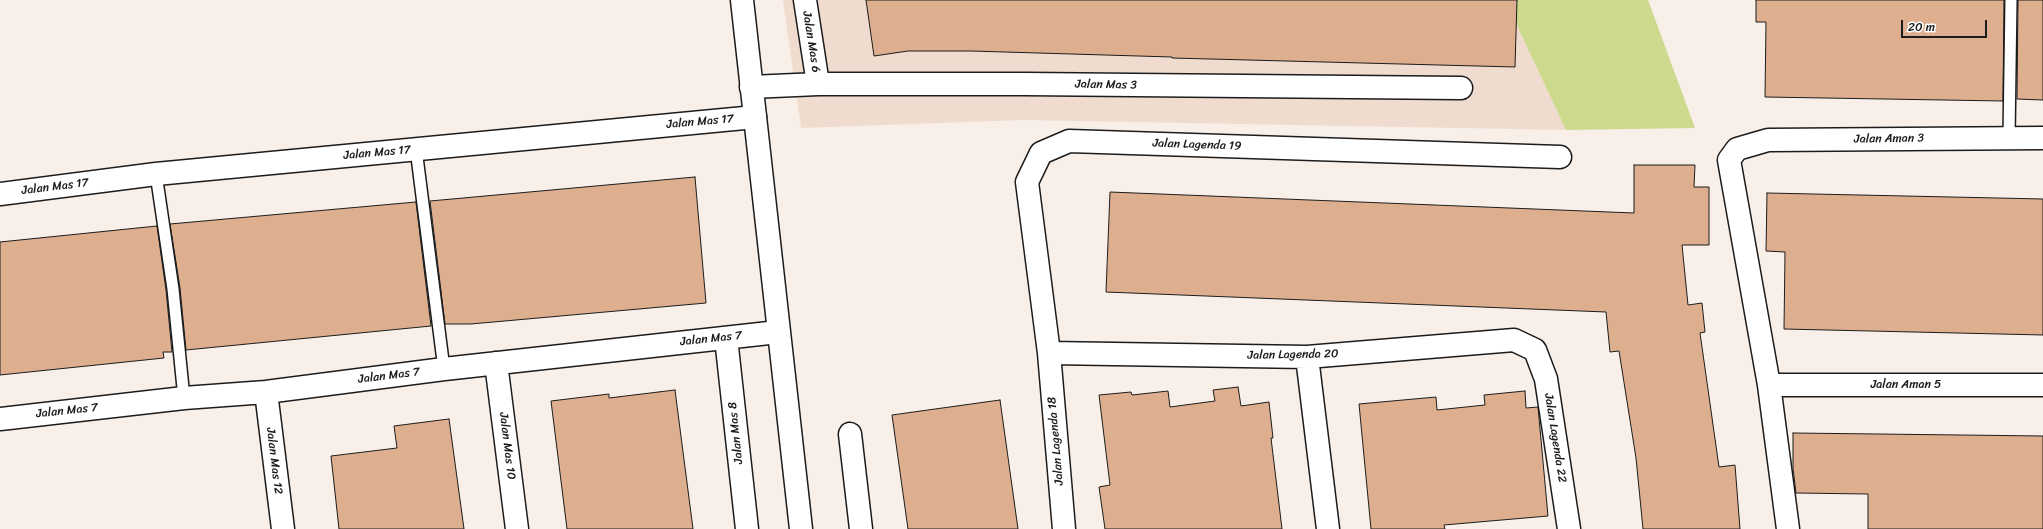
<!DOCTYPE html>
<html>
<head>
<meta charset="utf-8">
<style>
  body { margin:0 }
  #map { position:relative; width:2043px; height:529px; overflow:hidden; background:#f8efe9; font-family:Sriracha,sans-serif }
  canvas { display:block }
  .scale { position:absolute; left:1901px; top:20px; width:86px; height:18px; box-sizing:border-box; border:2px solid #1c1c1c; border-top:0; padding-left:5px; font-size:12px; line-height:14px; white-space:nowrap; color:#1c1c1c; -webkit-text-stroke:3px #fff; paint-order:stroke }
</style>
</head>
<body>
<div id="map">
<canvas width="2043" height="529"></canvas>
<div class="scale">20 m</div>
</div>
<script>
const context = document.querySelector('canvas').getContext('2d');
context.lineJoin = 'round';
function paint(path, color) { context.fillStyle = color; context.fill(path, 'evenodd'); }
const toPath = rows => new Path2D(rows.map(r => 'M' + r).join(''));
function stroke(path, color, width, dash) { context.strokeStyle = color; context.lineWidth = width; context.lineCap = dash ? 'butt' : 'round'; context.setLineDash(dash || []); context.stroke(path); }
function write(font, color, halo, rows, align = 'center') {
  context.font = font + ' Sriracha,sans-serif'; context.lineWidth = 3; context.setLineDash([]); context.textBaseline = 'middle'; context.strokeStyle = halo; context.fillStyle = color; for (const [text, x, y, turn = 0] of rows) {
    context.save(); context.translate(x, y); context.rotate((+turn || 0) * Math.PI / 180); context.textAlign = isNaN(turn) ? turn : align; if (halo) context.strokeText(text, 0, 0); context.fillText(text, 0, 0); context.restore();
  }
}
paint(toPath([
  [783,0,1505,0,1566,130,1023,120,801,128]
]), '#f0dcce');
paint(toPath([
  [1505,0,1648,0,1695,128,1566,130]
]), '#cdd98c');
const building = toPath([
  [866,0,1517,0,1515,67,1172,58,1172,57,971,51,908,51,874,56,866,0],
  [1756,0,2004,0,2003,101,1765,97,1766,22,1756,22,1756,0],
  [2018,0,2043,0,2043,100,2017,99,2018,0],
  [1634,165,1695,165,1694,187,1709,187,1709,245,1682,245,1688,305,1702,303,1705,332,1700,333,1719,467,1735,465,1740,529,1643,529,1636,458,1619,351,1610,352,1606,312,1106,292,1110,192,1634,213,1634,165],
  [695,177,706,303,471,324,445,324,430,201,695,177],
  [1767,193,2043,199,2043,335,1784,329,1785,252,1766,251,1767,193],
  [416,202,431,326,186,350,180,288,170,224,416,202],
  [157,226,166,290,172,352,163,352,164,358,0,375,0,242,157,226],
  [1238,387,1241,406,1269,402,1273,438,1271,438,1282,529,1105,529,1099,487,1110,485,1099,395,1131,392,1132,395,1168,391,1170,407,1215,401,1213,390,1238,387],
  [675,390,693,529,567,529,551,401,609,394,609,398,675,390],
  [1525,391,1526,408,1538,407,1548,516,1444,525,1445,529,1371,529,1359,404,1436,397,1437,410,1485,405,1484,395,1525,391],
  [1000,400,1018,529,908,529,892,415,1000,400],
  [449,419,464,529,339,529,331,456,397,448,394,426,449,419],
  [1793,433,2043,436,2043,529,1868,529,1868,494,1796,493,1793,468,1793,433]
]);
paint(building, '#deaf8f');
stroke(building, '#1c1c1c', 1);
const lane = toPath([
  [2009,137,2011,0],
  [416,149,444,369],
  [156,174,173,289,184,398]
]);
const street = toPath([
  [805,0,818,84],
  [751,87,818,84,1025,84,1461,88],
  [0,194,156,174,755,117],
  [726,338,747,529],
  [1049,353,1307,357,1514,340,1535,350,1546,379,1569,529],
  [1307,357,1328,529],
  [496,363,517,529],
  [1769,385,2043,385],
  [266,392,283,529],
  [0,419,184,398,266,392,444,369,778,332],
  [850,434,861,529],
  [1064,529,1049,353,1027,182,1041,153,1069,141,1560,157],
  [1788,529,1769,385,1729,160,1737,149,1768,140,2043,138]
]);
const secondary = toPath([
  [742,0,801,529]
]);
stroke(lane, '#1c1c1c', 14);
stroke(street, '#1c1c1c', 25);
stroke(secondary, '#1c1c1c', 25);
stroke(lane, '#fff', 11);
stroke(street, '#fff', 22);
stroke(secondary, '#fff', 22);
write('12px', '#1c1c1c', '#fff', [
  ["Jalan Mas 6",811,42,81],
  ["Jalan Mas 3",1106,85,1],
  ["Jalan Mas 17",700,122,-5],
  ["Jalan Aman 3",1889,139,-1],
  ["Jalan Lagenda 19",1197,145,2],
  ["Jalan Mas 17",377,153,-5],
  ["Jalan Mas 17",55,187,-7],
  ["Jalan Mas 7",711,339,-6],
  ["Jalan Lagenda 20",1293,355,-1],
  ["Jalan Mas 7",389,376,-7],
  ["Jalan Aman 5",1906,385],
  ["Jalan Mas 7",67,411,-6],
  ["Jalan Mas 8",736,433,-96],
  ["Jalan Lagenda 22",1555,438,81],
  ["Jalan Lagenda 18",1056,441,-95],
  ["Jalan Mas 10",507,446,83],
  ["Jalan Mas 12",274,461,83]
]);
</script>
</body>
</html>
